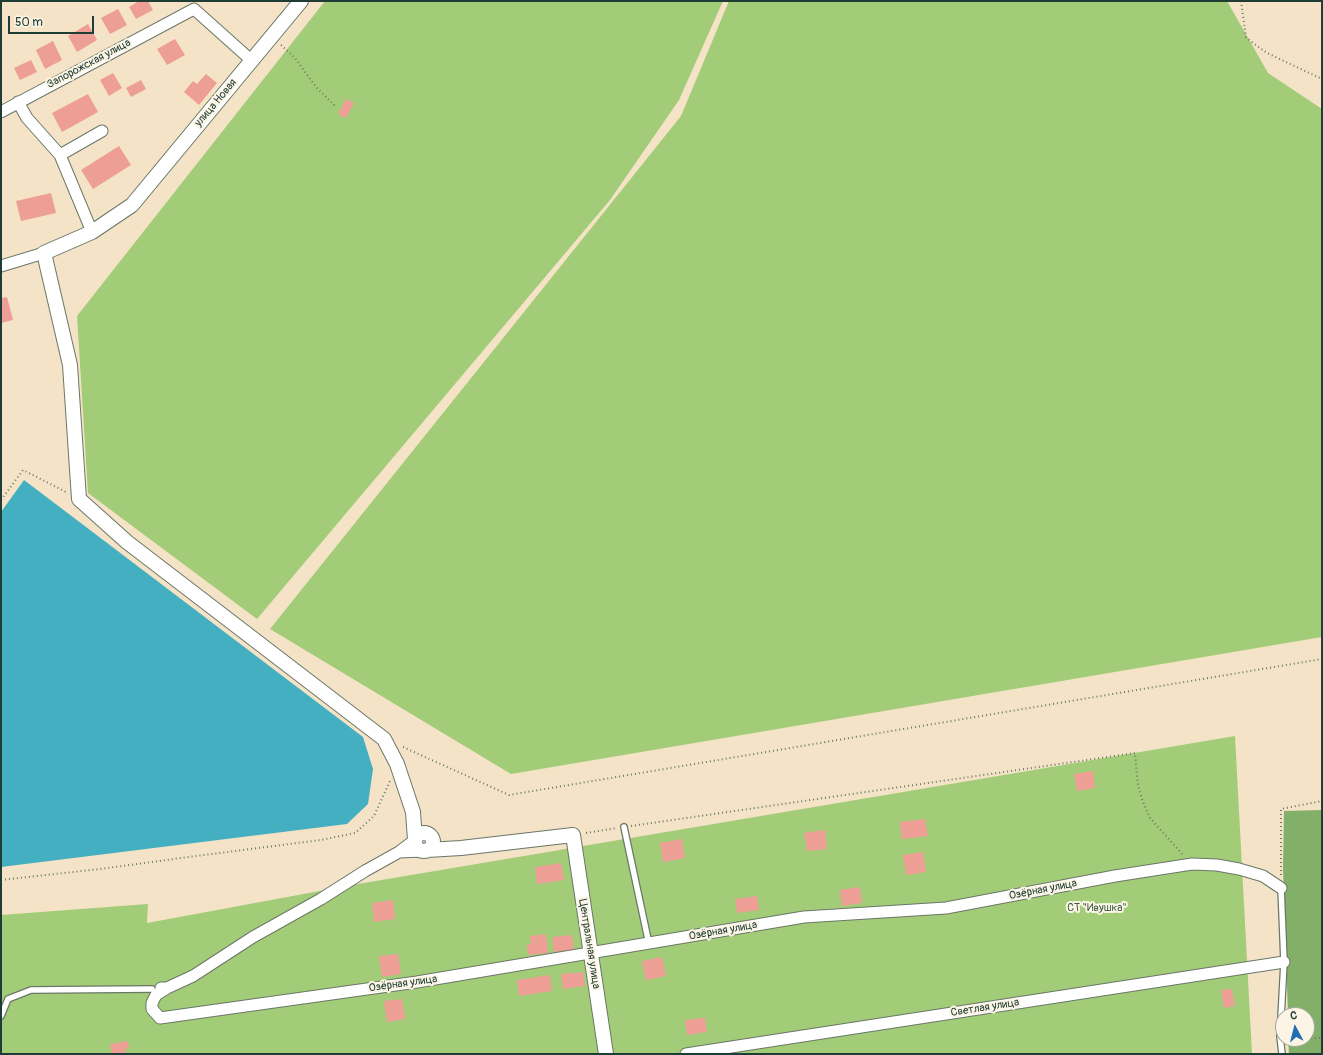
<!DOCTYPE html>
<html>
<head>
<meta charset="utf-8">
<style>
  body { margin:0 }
  #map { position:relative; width:1323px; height:1055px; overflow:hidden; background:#f4e3c7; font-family:Pangolin,sans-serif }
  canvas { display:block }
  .frame { position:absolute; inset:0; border:2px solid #1f3d34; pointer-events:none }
  .north { position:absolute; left:1275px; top:1007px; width:40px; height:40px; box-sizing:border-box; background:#fcf5e5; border:1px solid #a4ab9e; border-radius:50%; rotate:353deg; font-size:11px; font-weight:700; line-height:16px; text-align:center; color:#1f3d34 }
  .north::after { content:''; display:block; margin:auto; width:14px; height:18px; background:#1f6fb2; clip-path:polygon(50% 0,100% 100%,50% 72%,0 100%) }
  .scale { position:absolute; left:8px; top:16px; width:86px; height:18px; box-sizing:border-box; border:2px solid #1f3d34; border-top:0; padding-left:5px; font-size:12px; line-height:14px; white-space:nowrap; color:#1f3d34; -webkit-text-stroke:3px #fcf5e5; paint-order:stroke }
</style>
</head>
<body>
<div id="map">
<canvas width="1323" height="1055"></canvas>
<div class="frame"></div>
<div class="north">С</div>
<div class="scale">50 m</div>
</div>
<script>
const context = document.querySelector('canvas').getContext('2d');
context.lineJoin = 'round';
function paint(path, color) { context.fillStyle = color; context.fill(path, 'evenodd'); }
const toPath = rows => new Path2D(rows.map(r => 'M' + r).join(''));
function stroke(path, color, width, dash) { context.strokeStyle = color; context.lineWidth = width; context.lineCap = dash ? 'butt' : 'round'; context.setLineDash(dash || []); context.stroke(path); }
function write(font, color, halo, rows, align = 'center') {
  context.font = font + ' Pangolin,sans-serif'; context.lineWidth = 4; context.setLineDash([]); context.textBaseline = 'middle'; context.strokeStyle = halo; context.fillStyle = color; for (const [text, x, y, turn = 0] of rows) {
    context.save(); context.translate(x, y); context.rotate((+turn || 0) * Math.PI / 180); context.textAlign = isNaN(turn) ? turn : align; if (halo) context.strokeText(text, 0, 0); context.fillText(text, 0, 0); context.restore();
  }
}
paint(toPath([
  [325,1,723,1,679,100,610,200,257,619,88,493,77,316],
  [729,1,1227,1,1268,73,1322,109,1322,637,511,774,270,629,681,116],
  [1235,736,1252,1054,1,1054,1,915,148,904,147,923,352,885]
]), '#a3cc78');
paint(toPath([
  [1322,810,1322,1054,1289,1054,1288,1039,1307,1039,1307,1015,1288,1015,1283,868,1284,811]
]), '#82b068');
paint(toPath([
  [24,480,363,737,373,769,368,804,347,824,1,867,1,512]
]), '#43afc1');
paint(toPath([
  [139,1,148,1,153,10,136,19,129,7],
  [118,9,127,25,110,34,101,18],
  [88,24,97,40,77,52,68,36],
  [175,39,185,55,167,65,157,49],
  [53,41,62,60,45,69,36,50],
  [31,60,37,72,20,80,14,68],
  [113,73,122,88,109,96,100,80],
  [206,74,217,83,199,105,184,92,193,81,197,84],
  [141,80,146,89,131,97,126,88],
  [88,94,98,112,62,132,52,113],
  [346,99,354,103,346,118,338,114],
  [119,146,131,165,93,189,81,170],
  [51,193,56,213,21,221,16,201],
  [7,297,13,320,1,323,1,298],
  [1093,771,1095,788,1077,791,1074,774],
  [925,819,928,836,902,839,900,822],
  [825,830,827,849,807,851,804,833],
  [682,839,685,858,663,862,660,843],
  [923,852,926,872,906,875,903,855],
  [561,863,564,880,537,884,535,867],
  [860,887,862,903,842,906,840,890],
  [757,896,759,910,737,913,735,899],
  [393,900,395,919,374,922,372,903],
  [546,934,548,953,528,955,527,944,531,944,530,936],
  [572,935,574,950,554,952,552,937],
  [398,954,401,974,382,977,379,956],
  [662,957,666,976,646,980,642,961],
  [583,972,585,986,563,989,561,974],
  [550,975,552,991,519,996,517,980],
  [1232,989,1235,1006,1224,1008,1221,990],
  [402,999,405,1019,387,1022,384,1001],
  [705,1018,707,1032,687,1035,685,1020],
  [128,1041,129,1048,125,1049,126,1054,112,1054,110,1044]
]), '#ed9f95');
const service = toPath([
  [624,827,649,944],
  [1281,888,1284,962,1280,1036,1282,1054],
  [1,1016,8,999,31,990,152,989]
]);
const minor = toPath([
  [18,102,27,118,60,155,92,232],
  [1,112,194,9,251,60],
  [60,155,102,131],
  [1,266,44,253],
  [399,852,424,851],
  [161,988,167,988,193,976,253,937,321,899,365,871,399,852,415,840],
  [167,988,156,995,152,1003,152,1009,160,1018,417,982,804,917,946,908,1115,876,1192,864,1217,865,1239,869,1263,876,1281,888],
  [686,1054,1284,962]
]);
const tertiary = toPath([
  [301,1,132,205,92,232,44,253,70,365,79,499,127,542,384,739,397,764,413,812,415,840],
  '415 842a9 9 0 1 1 18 0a9 9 0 1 1-18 0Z',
  [427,850,461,848,573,835,606,1054]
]);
stroke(service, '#6a7767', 8);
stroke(minor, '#6a7767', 13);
stroke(tertiary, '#6a7767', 16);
stroke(toPath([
  [1241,1,1246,37,1253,43,1267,53,1322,79],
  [281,45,295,58,316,87,335,106],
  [1,500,23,470,66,492],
  [403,747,509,795,1322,659],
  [631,826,1135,753,1138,786,1143,802,1150,818,1183,855],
  [586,833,617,828],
  [1281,875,1281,809,1322,801],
  [1,880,100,869,196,856,321,840,355,833,374,816,390,781],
  [1307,1038,1322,1038]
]), '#6a7767', 2, [1, 3]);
stroke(service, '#fff', 5.5);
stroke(minor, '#fff', 11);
stroke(tertiary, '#fff', 14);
write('11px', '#1f3d34', '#fcf5e5', [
  ["Запорожская улица",89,64,-28],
  ["улица Новая",216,103,-50],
  ["Озёрная улица",1043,890,-11],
  ["Озёрная улица",723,931,-10],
  ["Центральная улица",589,944,81],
  ["Озёрная улица",403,984,-8],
  ["Светлая улица",985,1008,-9]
]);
write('11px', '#395a42', '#fcf5e5', [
  ["СТ \"Ивушка\"",1097,908]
]);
</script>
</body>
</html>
